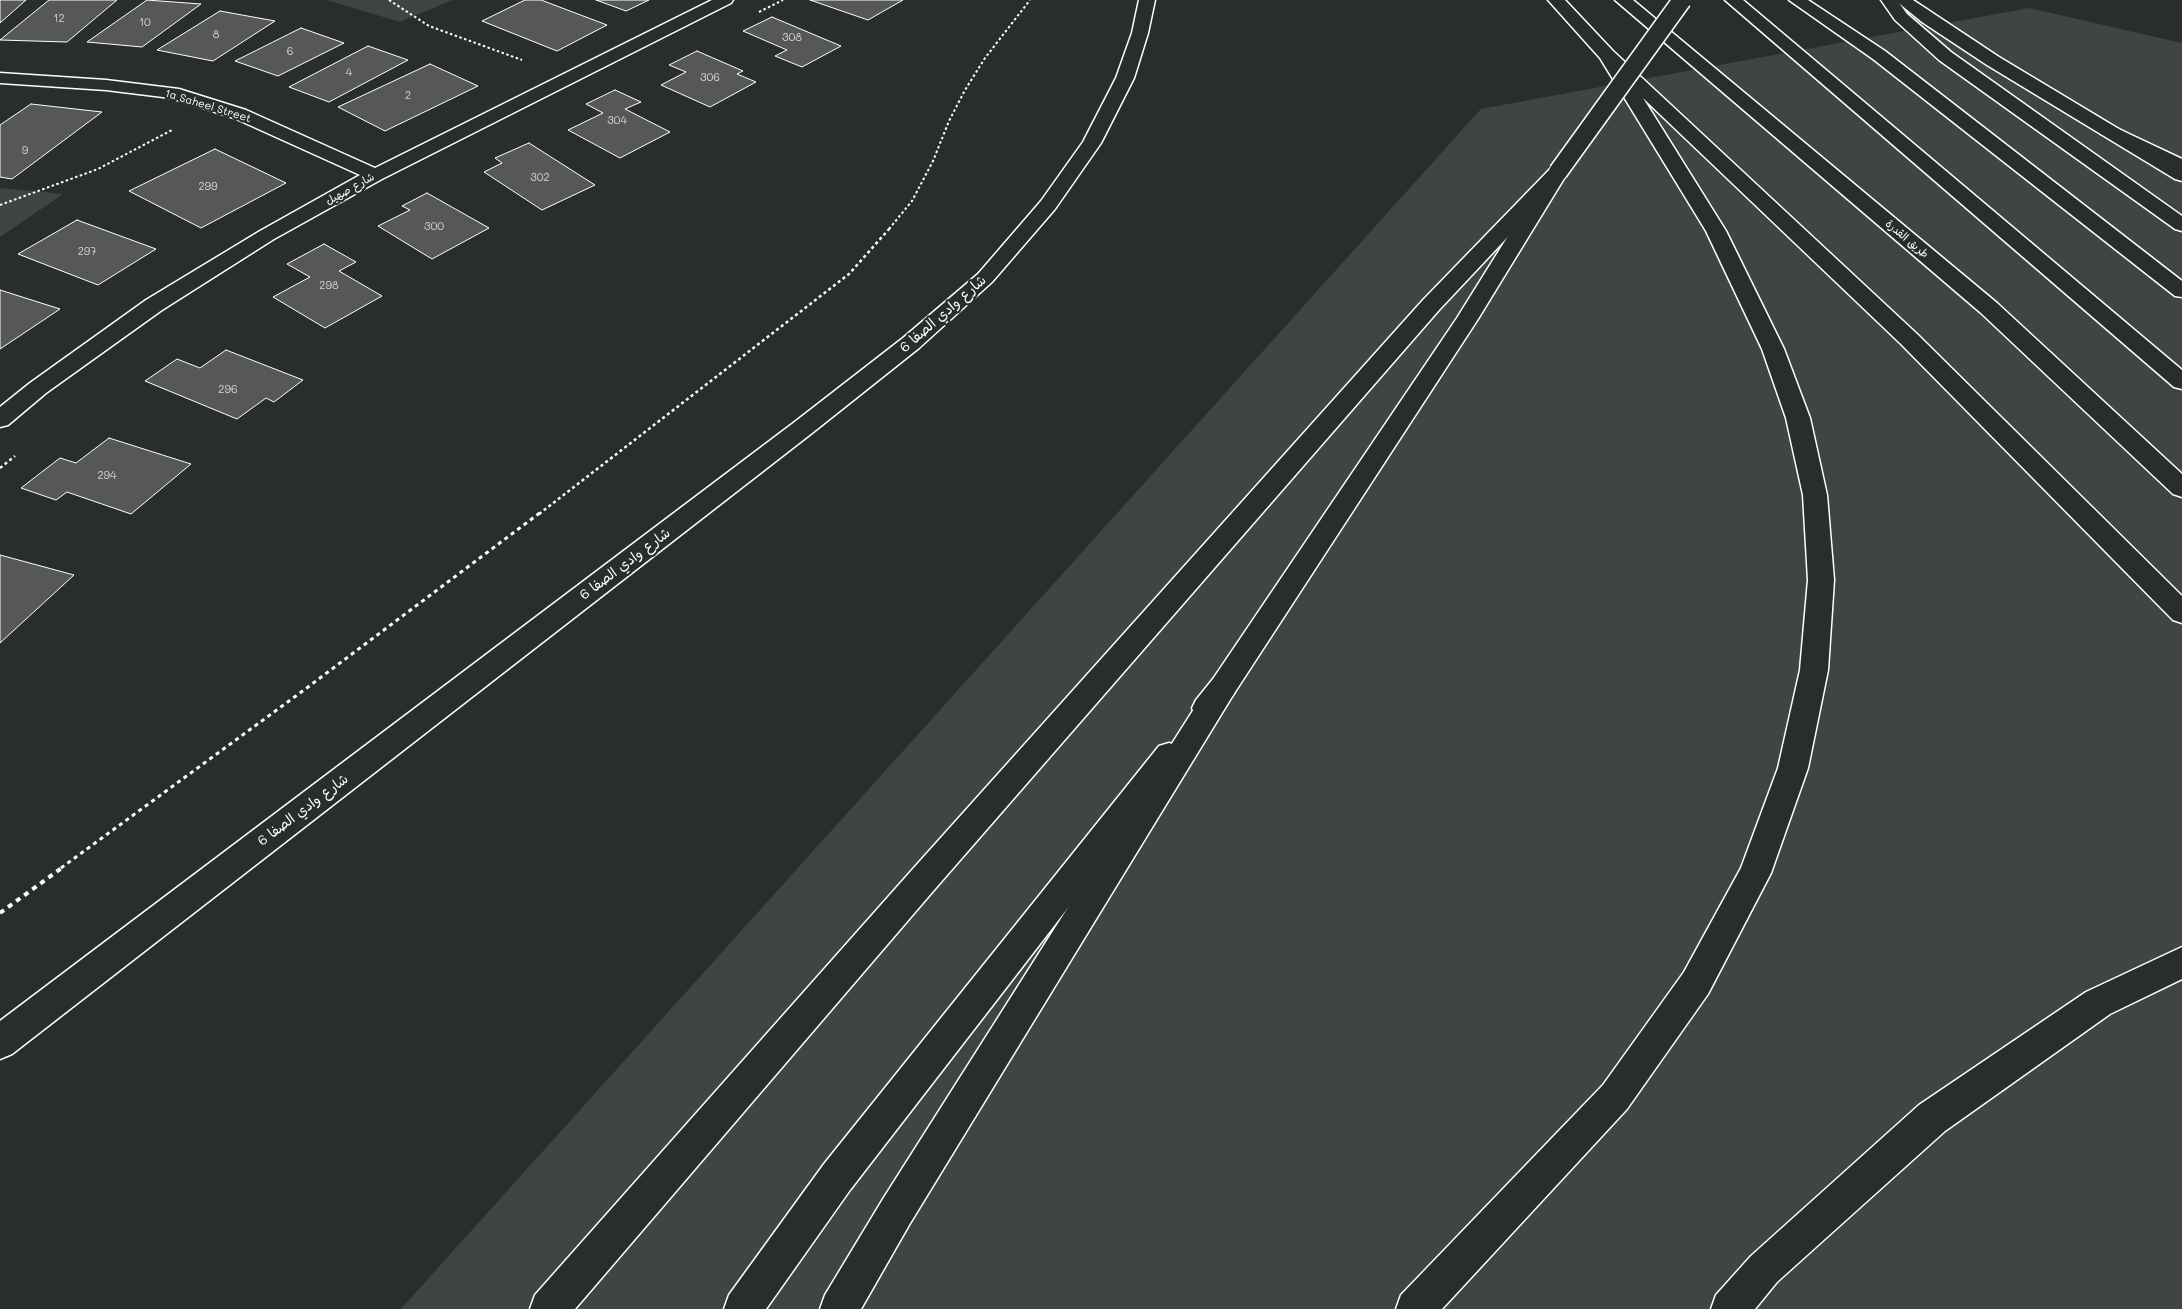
<!DOCTYPE html>
<html>
<head>
<meta charset="utf-8">
<style>
  body { margin:0 }
  canvas { display:block; background:#2a2d2e }
</style>
</head>
<body>
<canvas width="2182" height="1309"></canvas>
<script>
const context = document.querySelector('canvas').getContext('2d');
context.lineJoin = 'round';
function paint(path, color) { context.fillStyle = color; context.fill(path, 'evenodd'); }
const toPath = rows => new Path2D(rows.map(r => 'M' + r).join(''));
function stroke(path, color, width, dash) { context.strokeStyle = color; context.lineWidth = width; context.lineCap = dash ? 'butt' : 'round'; context.setLineDash(dash || []); context.stroke(path); }
function write(font, color, halo, rows, align = 'center') {
  context.font = font + ' Mali,"Playpen Sans Arabic",sans-serif'; context.lineWidth = 4.5; context.setLineDash([]); context.textBaseline = 'middle'; context.strokeStyle = halo; context.fillStyle = color; for (const [text, x, y, turn = 0] of rows) {
    context.save(); context.translate(x, y); context.rotate((+turn || 0) * Math.PI / 180); context.textAlign = isNaN(turn) ? turn : align; if (halo) context.strokeText(text, 0, 0); context.fillText(text, 0, 0); context.restore();
  }
}
paint(toPath([
  [327,0,452,0,400,22],
  [2029,8,2182,43,2182,1309,401,1309,1481,109],
  [0,188,63,194,0,237]
]), '#414445');
const building = toPath([
  [0,0,26,0,0,23,0,0],
  [49,0,117,0,67,42,0,40,49,0],
  [147,0,201,4,142,47,87,42,147,0],
  [525,0,541,0,607,25,557,51,482,21,525,0],
  [596,0,649,0,626,11,596,0],
  [810,0,903,0,868,20,810,0],
  [220,11,275,21,213,61,157,50,220,11],
  [772,17,841,46,802,67,775,56,787,50,743,31,772,17],
  [301,28,344,43,278,76,235,61,301,28],
  [368,46,408,60,329,102,289,87,368,46],
  [697,51,743,71,737,74,756,82,710,107,661,85,686,72,669,65,697,51],
  [430,64,478,86,385,131,338,107,430,64],
  [615,90,641,102,625,109,670,132,620,158,568,130,603,113,586,104,615,90],
  [31,104,102,112,12,179,0,177,0,125,31,104],
  [529,143,595,185,542,210,484,172,502,163,495,158,529,143],
  [215,149,286,183,201,228,129,191,215,149],
  [427,193,489,228,432,259,378,226,410,210,402,206,427,193],
  [77,220,156,249,98,285,18,254,77,220],
  [324,244,356,262,339,271,382,296,325,328,273,297,310,277,287,264,324,244],
  [0,290,60,309,0,349,0,290],
  [226,350,303,380,274,402,266,398,237,419,145,381,177,359,200,368,226,350],
  [109,438,191,464,131,514,67,492,56,500,21,488,60,458,76,463,109,438],
  [0,555,74,575,0,643,0,555]
]);
paint(building, '#555758');
stroke(building, '#fff', 1);
const street = toPath([
  [712,0,733,0,731,3,382,179,274,239,162,310,46,393,8,425,0,427,0,407,30,383,146,300,260,231,360,175,234,118,171,98,106,90,0,83,0,73,106,80,179,89,246,110,375,168,712,0]
]);
const secondary = toPath([
  [1139,0,1155,0,1148,33,1134,78,1101,143,1055,209,992,282,919,348,812,433,12,1054,0,1059,0,1021,796,421,903,338,978,274,1041,201,1083,142,1116,78,1132,33,1139,0]
]);
const primary = toPath([
  [1615,0,1633,0,1997,303,2182,474,2182,497,2173,494,1981,313,1615,0],
  [1725,0,1743,0,2182,370,2182,389,2174,387,1725,0],
  [1895,0,1913,0,1999,57,2182,167,2182,181,2175,179,1987,65,1922,22,1895,0],
  [1558,166,1565,168,1568,172,1478,319,1233,695,1216,716,1206,720,1196,716,1192,708,1196,700,1213,679,1457,318,1548,172,1551,168,1558,166],
  [1169,743,1179,746,1184,755,1179,764,850,1190,766,1309,724,1309,729,1295,824,1164,1159,746,1169,743]
]);
const highway = toPath([
  [1548,0,1565,0,1613,51,1917,334,2182,596,2182,623,2173,620,1901,344,1643,98,1726,231,1784,349,1810,418,1827,495,1834,580,1828,670,1808,768,1771,873,1708,994,1627,1109,1442,1309,1396,1309,1401,1295,1603,1085,1684,972,1741,868,1778,768,1800,670,1808,580,1803,495,1786,418,1762,349,1706,231,1600,58,1548,0],
  [1789,0,1808,0,1885,51,2182,281,2182,297,2175,296,1873,59,1789,0],
  [1881,0,1897,0,1907,14,1951,52,2182,216,2182,231,2175,229,1939,60,1895,20,1881,0],
  [2108,124,2182,159,2182,172,2101,134,2099,130,2101,126,2108,124],
  [1558,166,1565,168,1568,172,1565,176,1439,310,934,890,575,1309,530,1309,535,1295,912,870,1423,300,1551,168,1558,166],
  [1223,676,1233,679,1237,687,1233,695,909,1225,861,1309,820,1309,825,1295,883,1199,1213,679,1223,676],
  [2182,947,2182,979,2110,1014,1945,1131,1777,1282,1755,1309,1711,1309,1716,1295,1751,1256,1919,1105,2086,992,2182,947]
]);
stroke(street, '#fff', 3);
stroke(secondary, '#fff', 3);
stroke(primary, '#fff', 3);
stroke(highway, '#fff', 3);
stroke(toPath([
  [389,0,429,26,522,60],
  [759,12,783,0],
  [0,205,98,169,172,130],
  [889,229,912,201,933,161,949,121,965,90,985,58,1030,0]
]), '#fff', 2, [2.5, 2.5]);
stroke(toPath([
  [0,468,15,456],
  [539,514,849,274,890,228]
]), '#fff', 2.5, [3, 3]);
stroke(toPath([
  [61,868,304,690,541,512]
]), '#fff', 3, [4, 4]);
stroke(toPath([
  [0,913,63,867]
]), '#fff', 4, [5, 5]);
paint(street, '#2a2d2e');
paint(secondary, '#2a2d2e');
paint(primary, '#2a2d2e');
paint(highway, '#2a2d2e');
const primaryBridge = toPath([
  [1558,172,1682,0]
]);
stroke(primaryBridge, '#fff', 21, []);
stroke(primaryBridge, '#2a2d2e', 18);
write('11px', '#d4d5d5', null, [
  ["12",59,19],
  ["10",145,23],
  ["8",216,35],
  ["308",792,38],
  ["6",290,52],
  ["4",349,73],
  ["306",710,78],
  ["2",408,96],
  ["304",617,121],
  ["9",25,151],
  ["302",540,178],
  ["299",208,187],
  ["300",434,227],
  ["297",87,252],
  ["298",329,286],
  ["296",228,390],
  ["294",107,476]
]);
write('11px', '#fff', '#2a2d2e', [
  ["1a Saheel Street",208,106,17],
  ["شارع صهيل",350,189,-29],
  ["طريق القدرة",1907,239,40]
]);
write('14px', '#fff', '#2a2d2e', [
  ["شارع وادي الصفا 6",943,314,-41],
  ["شارع وادي الصفا 6",625,564,-37],
  ["شارع وادي الصفا 6",303,810,-37]
]);
</script>
</body>
</html>
